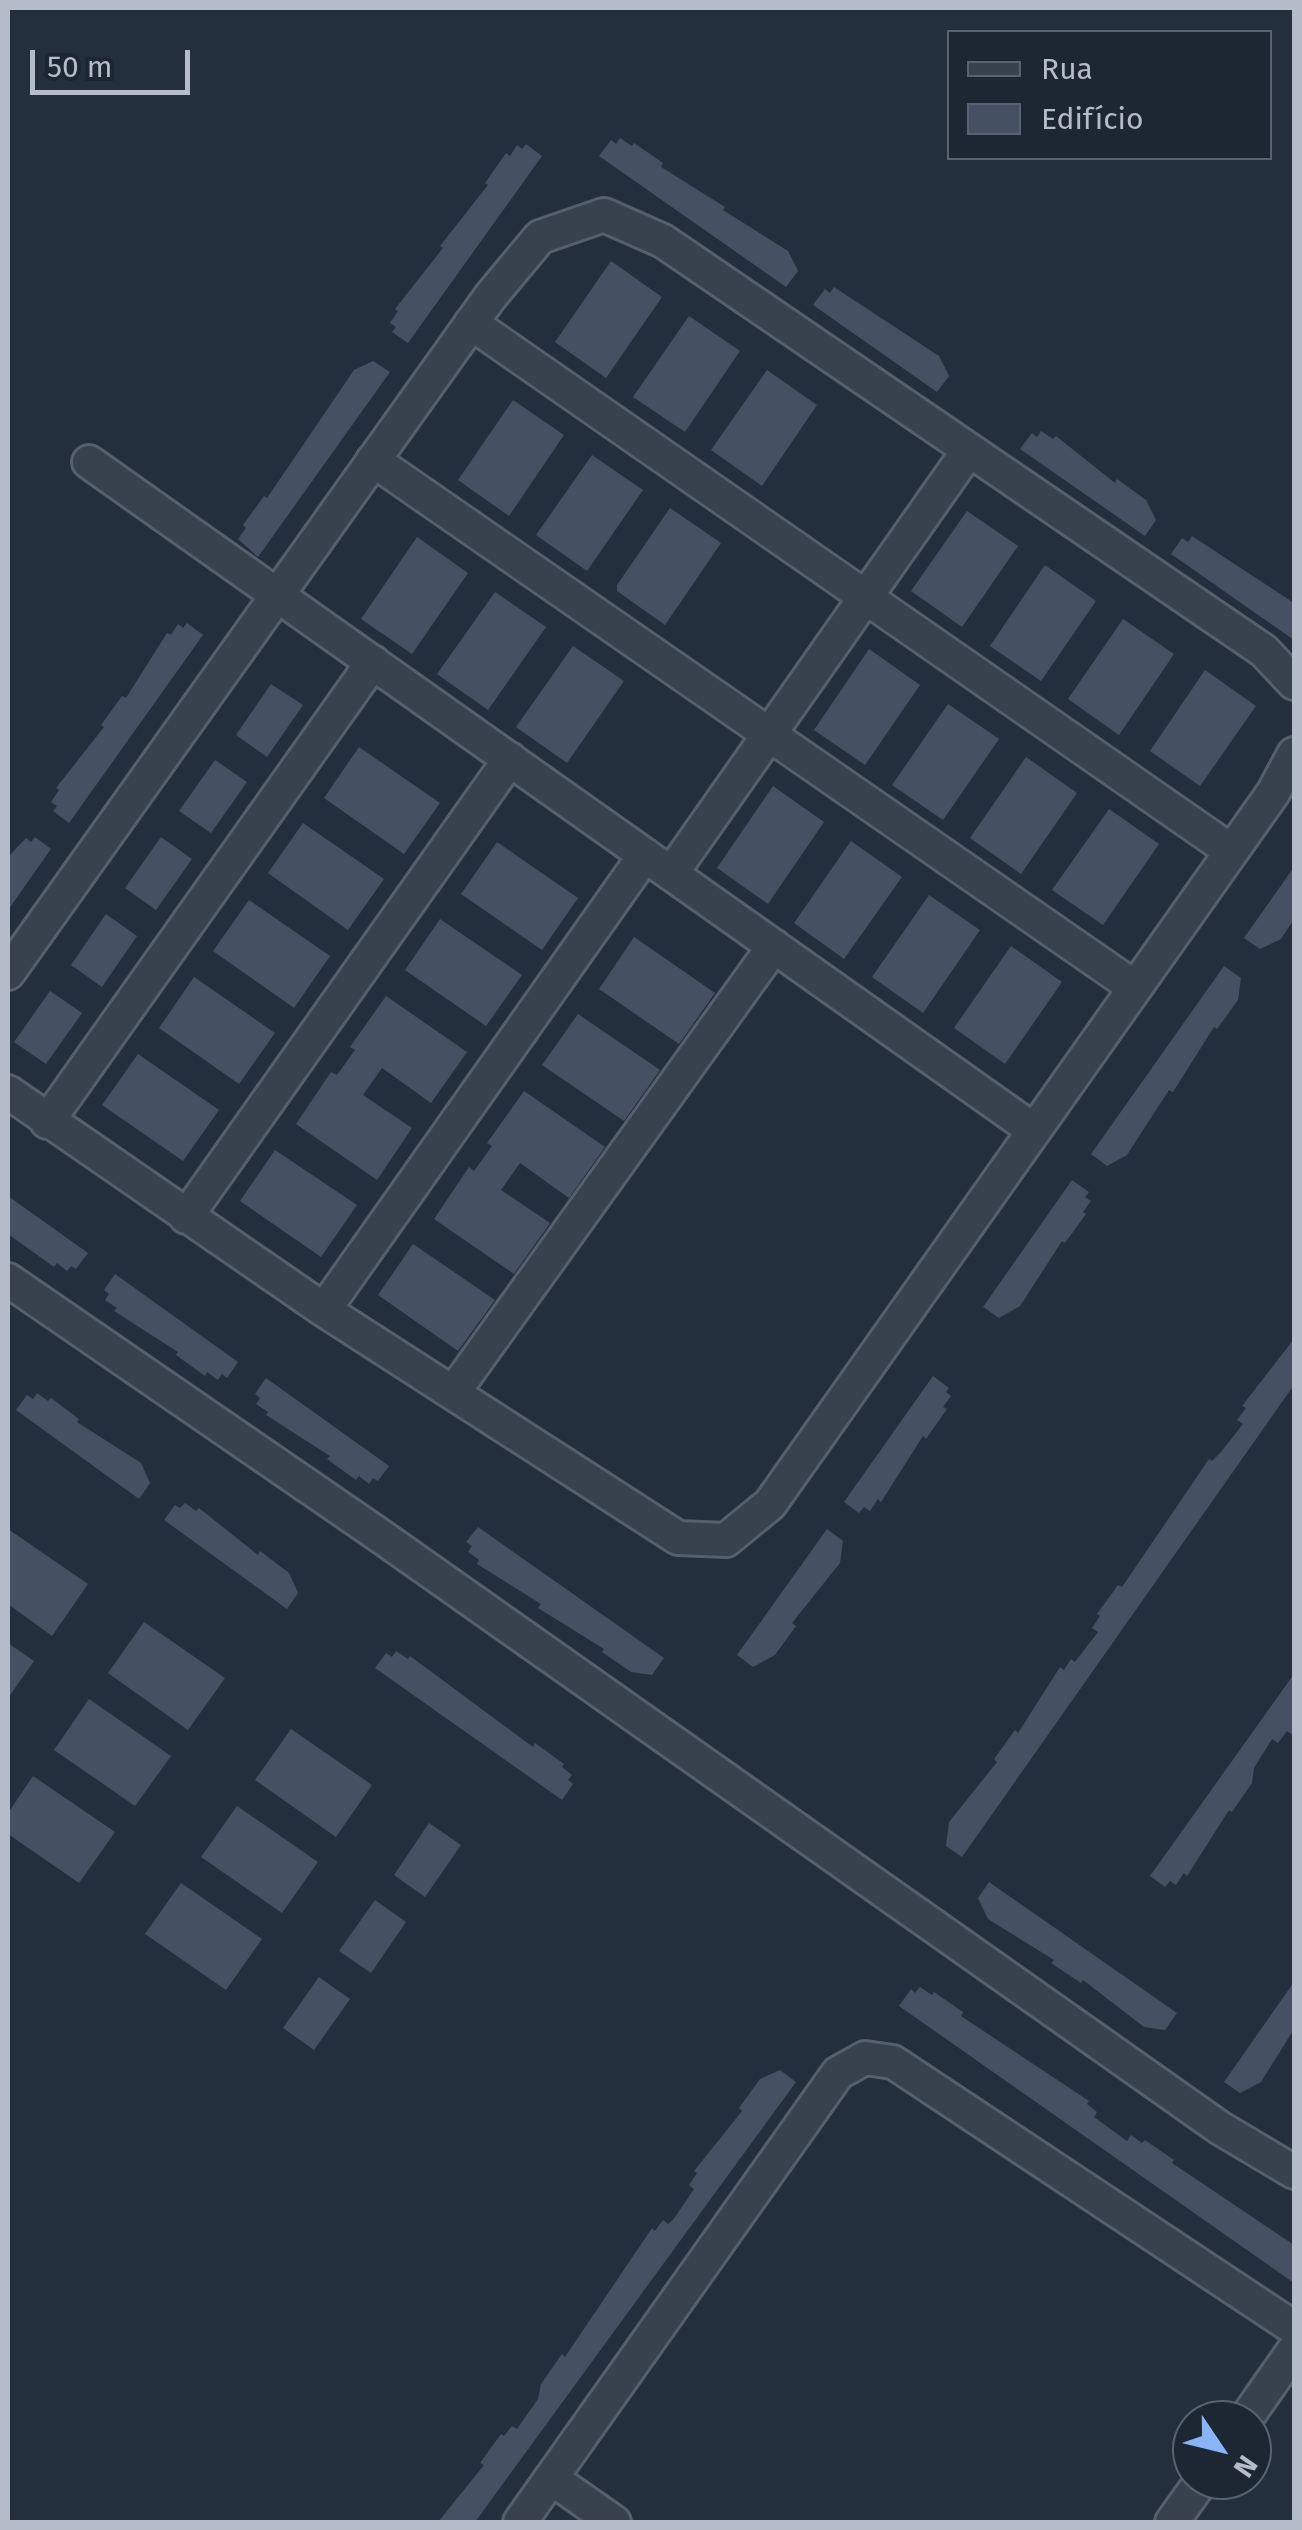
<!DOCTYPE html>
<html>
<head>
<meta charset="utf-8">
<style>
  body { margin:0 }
  #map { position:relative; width:1302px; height:2530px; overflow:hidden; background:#242f3e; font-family:"Fira Sans",sans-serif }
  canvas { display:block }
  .frame { position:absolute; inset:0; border:10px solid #b4bcc9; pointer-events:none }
  .legend { position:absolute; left:947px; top:30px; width:325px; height:130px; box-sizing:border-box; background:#1d2633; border:2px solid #59626f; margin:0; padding:12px 18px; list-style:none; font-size:30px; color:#b4bcc9 }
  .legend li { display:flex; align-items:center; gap:20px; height:50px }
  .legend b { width:50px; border:2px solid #59626f }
  .north { position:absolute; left:1172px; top:2400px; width:100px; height:100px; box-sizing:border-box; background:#1d2633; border:2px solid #59626f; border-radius:50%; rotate:125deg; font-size:28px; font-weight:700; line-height:40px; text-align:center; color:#b4bcc9 }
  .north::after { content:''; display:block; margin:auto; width:35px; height:45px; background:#8ab4f8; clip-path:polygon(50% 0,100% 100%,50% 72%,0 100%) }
  .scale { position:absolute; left:30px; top:50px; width:160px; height:45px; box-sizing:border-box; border:5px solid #b4bcc9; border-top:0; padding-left:12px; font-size:30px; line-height:35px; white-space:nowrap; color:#b4bcc9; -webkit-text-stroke:8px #1d2633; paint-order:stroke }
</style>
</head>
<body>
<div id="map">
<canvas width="1302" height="2530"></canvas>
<div class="frame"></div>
<ul class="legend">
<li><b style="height:12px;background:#38414e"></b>Rua</li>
<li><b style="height:28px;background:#455162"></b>Edifício</li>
</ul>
<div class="north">N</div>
<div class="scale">50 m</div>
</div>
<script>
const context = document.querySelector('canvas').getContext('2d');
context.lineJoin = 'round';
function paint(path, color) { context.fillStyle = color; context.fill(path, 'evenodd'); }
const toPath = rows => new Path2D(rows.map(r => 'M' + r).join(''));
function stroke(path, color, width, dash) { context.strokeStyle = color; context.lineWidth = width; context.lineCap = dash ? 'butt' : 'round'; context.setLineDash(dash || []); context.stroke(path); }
paint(toPath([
  [620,138,632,146,634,143,663,163,661,167,725,207,723,210,788,251,798,271,786,287,599,156,611,140,616,144],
  [526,144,542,156,408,343,392,332,396,327,390,323,398,311,395,309,443,248,440,246,488,185,485,183,506,153,510,156,517,145,522,149],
  [611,261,662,297,606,378,555,342],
  [834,287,939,356,949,376,937,392,813,305,825,289,830,293],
  [689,316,740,351,685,432,633,397],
  [373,361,390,372,258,557,238,539,246,528,243,525,264,496,267,498,354,370],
  [767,370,817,405,762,486,711,450],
  [513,400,564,435,509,516,458,480],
  [1041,431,1053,439,1056,436,1115,483,1117,479,1146,500,1156,520,1145,536,1020,449,1032,433,1037,437],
  [592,455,643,490,587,571,536,535],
  [670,508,721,543,665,625,617,591,617,585],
  [967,511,1018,546,962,627,911,591],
  [1192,536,1294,603,1294,640,1171,554,1182,538,1188,542],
  [417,537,468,573,412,654,361,619],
  [1045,565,1096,601,1041,681,990,646],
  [495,592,546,627,488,710,437,674],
  [1123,619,1174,654,1119,735,1068,699],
  [187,623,203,635,69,823,53,811,57,806,51,802,59,790,56,788,104,727,101,725,122,696,126,698,167,633,171,635,178,624,183,628],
  [573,646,624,681,567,763,516,727],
  [869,649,920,685,865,765,814,730],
  [1205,670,1256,706,1200,786,1150,751],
  [271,684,303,705,267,757,236,735],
  [948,704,999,739,943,820,892,785],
  [359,747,440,803,404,854,324,798],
  [1026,757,1077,793,1021,874,970,838],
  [215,760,247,782,211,833,179,811],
  [773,786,824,822,768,904,717,868],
  [1109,809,1159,844,1103,925,1052,890],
  [303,823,384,879,348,930,268,873],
  [35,837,51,849,8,910,8,857,26,838,31,842],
  [161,837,192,859,156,910,125,888],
  [851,841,902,877,844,959,794,923],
  [497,842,578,898,542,950,461,894],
  [1294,867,1294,919,1281,939,1260,949,1244,938],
  [929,895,980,930,923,1013,872,977],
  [249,900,330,956,294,1008,213,951],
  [106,914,137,936,102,987,71,965],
  [440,919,522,975,486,1026,405,970],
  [634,937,715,993,679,1044,599,989],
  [1011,946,1062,982,1005,1064,954,1028],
  [1224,966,1241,978,1238,1000,1217,1029,1214,1027,1173,1092,1169,1090,1127,1155,1107,1166,1091,1154],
  [194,977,275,1033,239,1084,159,1028],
  [50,991,82,1013,46,1064,14,1042],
  [386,996,467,1052,431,1103,382,1068,363,1095,412,1128,377,1180,296,1124,331,1072,337,1075,355,1050,350,1047],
  [578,1014,660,1070,624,1121,542,1065],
  [138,1054,219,1110,183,1161,102,1105],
  [524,1091,605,1147,569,1198,520,1163,501,1190,550,1223,514,1274,434,1219,469,1167,474,1171,492,1146,487,1143],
  [275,1150,357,1205,321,1257,240,1201],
  [1072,1180,1089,1192,1085,1197,1091,1201,1083,1212,1086,1214,1065,1243,1062,1241,1020,1306,999,1318,983,1307],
  [8,1196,88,1253,76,1269,71,1266,67,1271,57,1263,54,1267,8,1234],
  [413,1244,495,1300,458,1351,378,1295],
  [115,1274,238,1362,227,1378,222,1374,218,1380,207,1372,205,1376,176,1355,178,1352,114,1311,117,1308,105,1300,109,1294,104,1290],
  [1294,1339,1294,1385,962,1857,946,1846,949,1822,997,1762,994,1759,1015,1730,1018,1733,1060,1667,1064,1670,1071,1659,1075,1662,1098,1632,1092,1628,1100,1616,1097,1614,1118,1585,1122,1587,1209,1459,1212,1461,1221,1452,1243,1424,1237,1420,1246,1408,1242,1406],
  [933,1376,949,1388,946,1392,951,1396,943,1407,947,1409,926,1439,923,1436,881,1502,878,1499,870,1511,864,1507,859,1513,844,1502],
  [266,1378,389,1466,378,1481,373,1478,369,1484,359,1476,356,1480,327,1459,330,1456,266,1415,268,1412,256,1404,260,1398,255,1394],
  [37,1393,48,1401,51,1398,79,1419,77,1422,141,1463,150,1483,139,1499,16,1410,27,1395,33,1399],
  [185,1503,196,1511,199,1508,258,1555,260,1551,289,1573,298,1593,287,1609,164,1520,175,1505,180,1508],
  [478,1527,664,1658,652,1675,631,1672,602,1652,604,1649,538,1608,541,1604,477,1564,479,1560,468,1552,472,1546,466,1542],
  [8,1529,88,1584,52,1636,8,1604],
  [827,1529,843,1541,840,1563,792,1623,796,1626,775,1655,753,1667,737,1655],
  [144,1622,225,1678,188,1730,108,1673],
  [8,1643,34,1661,8,1698],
  [396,1651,408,1659,410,1656,533,1747,535,1743,564,1764,562,1767,572,1775,568,1780,573,1784,562,1800,375,1668,386,1653,392,1657],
  [1294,1674,1294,1736,1287,1731,1278,1743,1272,1739,1254,1768,1252,1783,1232,1812,1229,1810,1187,1876,1184,1873,1176,1885,1170,1881,1165,1887,1150,1876],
  [89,1699,171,1756,135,1806,54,1750],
  [291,1729,372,1785,336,1837,255,1780],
  [33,1776,115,1832,79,1883,8,1834,8,1813],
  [237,1806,318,1862,282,1913,201,1857],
  [429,1823,461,1845,425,1897,394,1875],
  [989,1882,1177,2013,1165,2030,1144,2027,1083,1980,1081,1983,1051,1963,1054,1960,988,1919,978,1898],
  [181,1883,262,1939,226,1990,145,1934],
  [375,1900,406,1922,371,1973,339,1951],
  [319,1977,350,1999,314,2050,283,2028],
  [1294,1982,1294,2029,1261,2082,1240,2093,1224,2082],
  [920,1987,932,1995,934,1992,963,2012,961,2016,1089,2101,1087,2104,1097,2112,1094,2117,1127,2141,1131,2135,1142,2143,1145,2140,1174,2160,1172,2163,1294,2245,1294,2283,899,2006,911,1989,915,1993],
  [780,2070,796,2082,475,2522,438,2522,484,2465,480,2463,501,2434,504,2436,512,2426,517,2429,538,2399,541,2384,562,2354,565,2357,652,2228,655,2231,663,2220,668,2224,673,2220,694,2189,689,2185,697,2173,694,2171,742,2111,739,2108,760,2079]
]), '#455162');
const minor = toPath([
  [471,323,1231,851],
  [373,460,1134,987],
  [89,462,1032,1129],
  [671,874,969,450],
  [8,973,490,297,540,237,604,215,663,241,1264,651,1294,683],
  [8,1092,324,1310,678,1538,726,1540,770,1504,1273,793,1294,754],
  [47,1122,373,662],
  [186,1217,510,759],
  [8,1280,379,1535,1220,2128,1294,2172],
  [324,1310,645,855],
  [453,1393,774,946],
  [1245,2420,1294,2350],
  [551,2478,614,2522],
  [520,2522,838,2073,865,2058,893,2062,1294,2328],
  [1172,2522,1202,2480]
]);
stroke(minor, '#565f6c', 38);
stroke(minor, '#38414e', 32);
</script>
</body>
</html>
